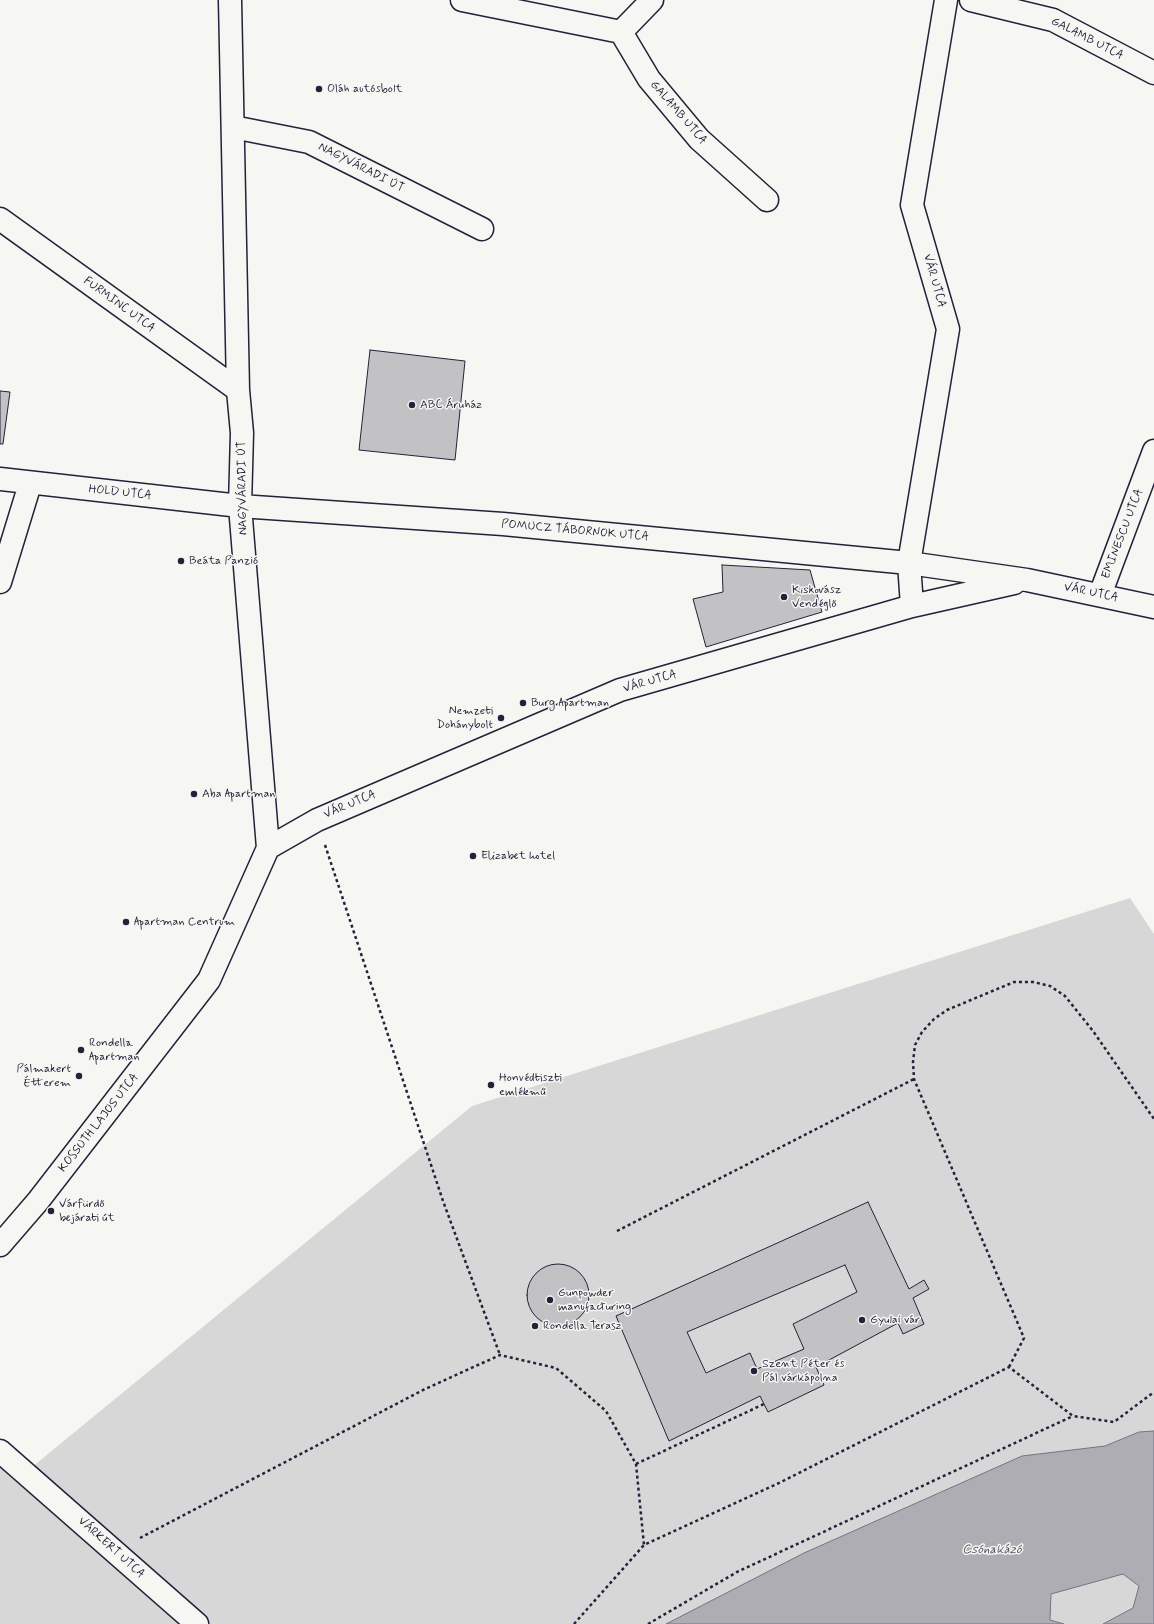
<!DOCTYPE html>
<html>
<head>
<meta charset="utf-8">
<style>
  body { margin:0 }
  canvas { display:block; background:#f6f6f2 }
</style>
</head>
<body>
<canvas width="1154" height="1624"></canvas>
<script>
const context = document.querySelector('canvas').getContext('2d');
context.lineJoin = 'round';
function paint(path, color) { context.fillStyle = color; context.fill(path, 'evenodd'); }
const toPath = rows => new Path2D(rows.map(r => 'M' + r).join(''));
function stroke(path, color, width, dash) { context.strokeStyle = color; context.lineWidth = width; context.lineCap = dash ? 'butt' : 'round'; context.setLineDash(dash || []); context.stroke(path); }
function write(font, color, halo, rows, align = 'center') {
  context.font = font + ' Mynerve,sans-serif'; context.lineWidth = 3; context.setLineDash([]); context.textBaseline = 'middle'; context.strokeStyle = halo; context.fillStyle = color; for (const [text, x, y, turn = 0] of rows) {
    context.save(); context.translate(x, y); context.rotate((+turn || 0) * Math.PI / 180); context.textAlign = isNaN(turn) ? turn : align; if (halo) context.strokeText(text, 0, 0); context.fillText(text, 0, 0); context.restore();
  }
}
paint(toPath([
  [1130,898,1154,934,1154,1624,0,1624,0,1451,26,1472,472,1106]
]), '#d7d7d7');
const water = toPath([
  [1154,1431,1154,1624,1103,1624,1133,1608,1139,1586,1123,1574,1051,1594,1050,1620,1064,1624,666,1624,804,1553,1022,1456,1105,1446,1139,1432,1154,1431]
]);
paint(water, '#adadb3');
stroke(water, '#757583', 1);
const building = toPath([
  [370,350,465,361,455,460,359,450,370,350],
  [0,391,10,392,3,444,0,444,0,391],
  [722,565,810,570,822,612,706,647,693,599,723,592,722,565],
  [868,1202,909,1289,924,1280,929,1289,913,1298,924,1324,903,1334,898,1323,816,1367,824,1385,768,1412,760,1396,669,1441,616,1316,868,1202],
  [845,1265,857,1292,793,1324,804,1349,757,1369,750,1353,706,1373,687,1332,845,1265],
  '527 1295a31 31 0 1 1 62 0a31 31 0 1 1-62 0Z'
]);
paint(building, '#c2c2c4');
stroke(building, '#22223b', 1);
const street = toPath([
  [462,0,621,32,652,0],
  [971,0,1053,20,1154,73],
  [621,32,649,79,699,139,767,200],
  [233,127,309,142,482,229],
  [0,219,238,390],
  [0,479,240,506,503,524,909,563,1027,580,1154,607],
  [0,582,30,484],
  [1100,595,1154,451],
  [912,606,909,563,948,329,912,205,946,0],
  [268,848,317,820,620,690,912,606,1014,583],
  [0,1245,38,1201,209,980,268,848,240,506,242,433,238,390,230,0],
  [0,1451,197,1624]
]);
stroke(street, '#22223b', 25);
stroke(toPath([
  [325,845,443,1201,500,1355],
  [617,1231,914,1079],
  [1009,1367,1024,1338,914,1079,913,1062,915,1045,922,1032,934,1019,947,1010,1014,982,1033,982,1050,986,1065,996,1093,1031,1154,1119],
  [636,1464,764,1404],
  [140,1538,423,1390,500,1355,556,1368,606,1411,636,1464,644,1545],
  [574,1624,644,1545,779,1483,1009,1367,1073,1416,1114,1422,1154,1392],
  [648,1624,737,1572,1073,1416]
]), '#22223b', 2.5, [3, 3]);
stroke(street, '#f6f6f2', 22);
for (const [x, y, r, color] of [
  [319,89,4,"#22223b"],
  [412,405,4,"#22223b"],
  [181,561,4,"#22223b"],
  [784,597,4,"#22223b"],
  [523,703,4,"#22223b"],
  [501,718,4,"#22223b"],
  [194,794,4,"#22223b"],
  [473,856,4,"#22223b"],
  [126,922,4,"#22223b"],
  [81,1050,4,"#22223b"],
  [79,1076,4,"#22223b"],
  [491,1085,4,"#22223b"],
  [51,1211,4,"#22223b"],
  [550,1300,4,"#22223b"],
  [862,1320,4,"#22223b"],
  [535,1326,4,"#22223b"],
  [754,1371,4,"#22223b"]
]) { const dot = new Path2D(); dot.arc(x, y, r, 0, 2 * Math.PI); context.fillStyle = color; context.fill(dot); stroke(dot, '#f6f6f2', 1.5); }
write('12px', '#22223b', '#f6f6f2', [
  ["GALAMB UTCA",1087,39,27],
  ["GALAMB UTCA",678,113,49],
  ["NAGYVÁRADI ÚT",361,168,27],
  ["VÁR UTCA",934,281,74],
  ["FURMINC UTCA",119,305,36],
  ["NAGYVÁRADI ÚT",243,488,-91],
  ["HOLD UTCA",120,493,6],
  ["POMUCZ TÁBORNOK UTCA",575,531,5],
  ["EMINESCU UTCA",1123,534,-69],
  ["VÁR UTCA",1091,593,12],
  ["VÁR UTCA",650,682,-16],
  ["VÁR UTCA",350,805,-23],
  ["KOSSUTH LAJOS UTCA",99,1123,-52],
  ["VÁRKERT UTCA",111,1548,42]
]);
write('12px', '#22223b', '#f6f6f2', [
  ["Oláh autósbolt",327,89],
  ["ABC Áruház",420,405],
  ["Beáta Panzió",189,561],
  ["Kiskovász",792,590],
  ["Vendéglő",792,604],
  ["Burg Apartman",531,703],
  ["Nemzeti",493,711,"right"],
  ["Dohánybolt",493,725,"right"],
  ["Aba Apartman",202,794],
  ["Elizabet hotel",481,856],
  ["Apartman Centrum",134,922],
  ["Rondella",89,1043],
  ["Apartman",89,1057],
  ["Pálmakert",71,1069,"right"],
  ["Étterem",71,1083,"right"],
  ["Honvédtiszti",499,1078],
  ["emlékmű",499,1092],
  ["Várfürdő",59,1204],
  ["bejárati út",59,1218],
  ["Gunpowder",558,1293],
  ["manufacturing",558,1307],
  ["Gyulai vár",870,1320],
  ["Rondella Terasz",543,1326],
  ["Szent Péter és",762,1364],
  ["Pál várkápolna",762,1378]
], 'left');
write('italic 13px', '#535365', '#f6f6f2', [
  ["Csónakázó",992,1550]
]);
</script>
</body>
</html>
